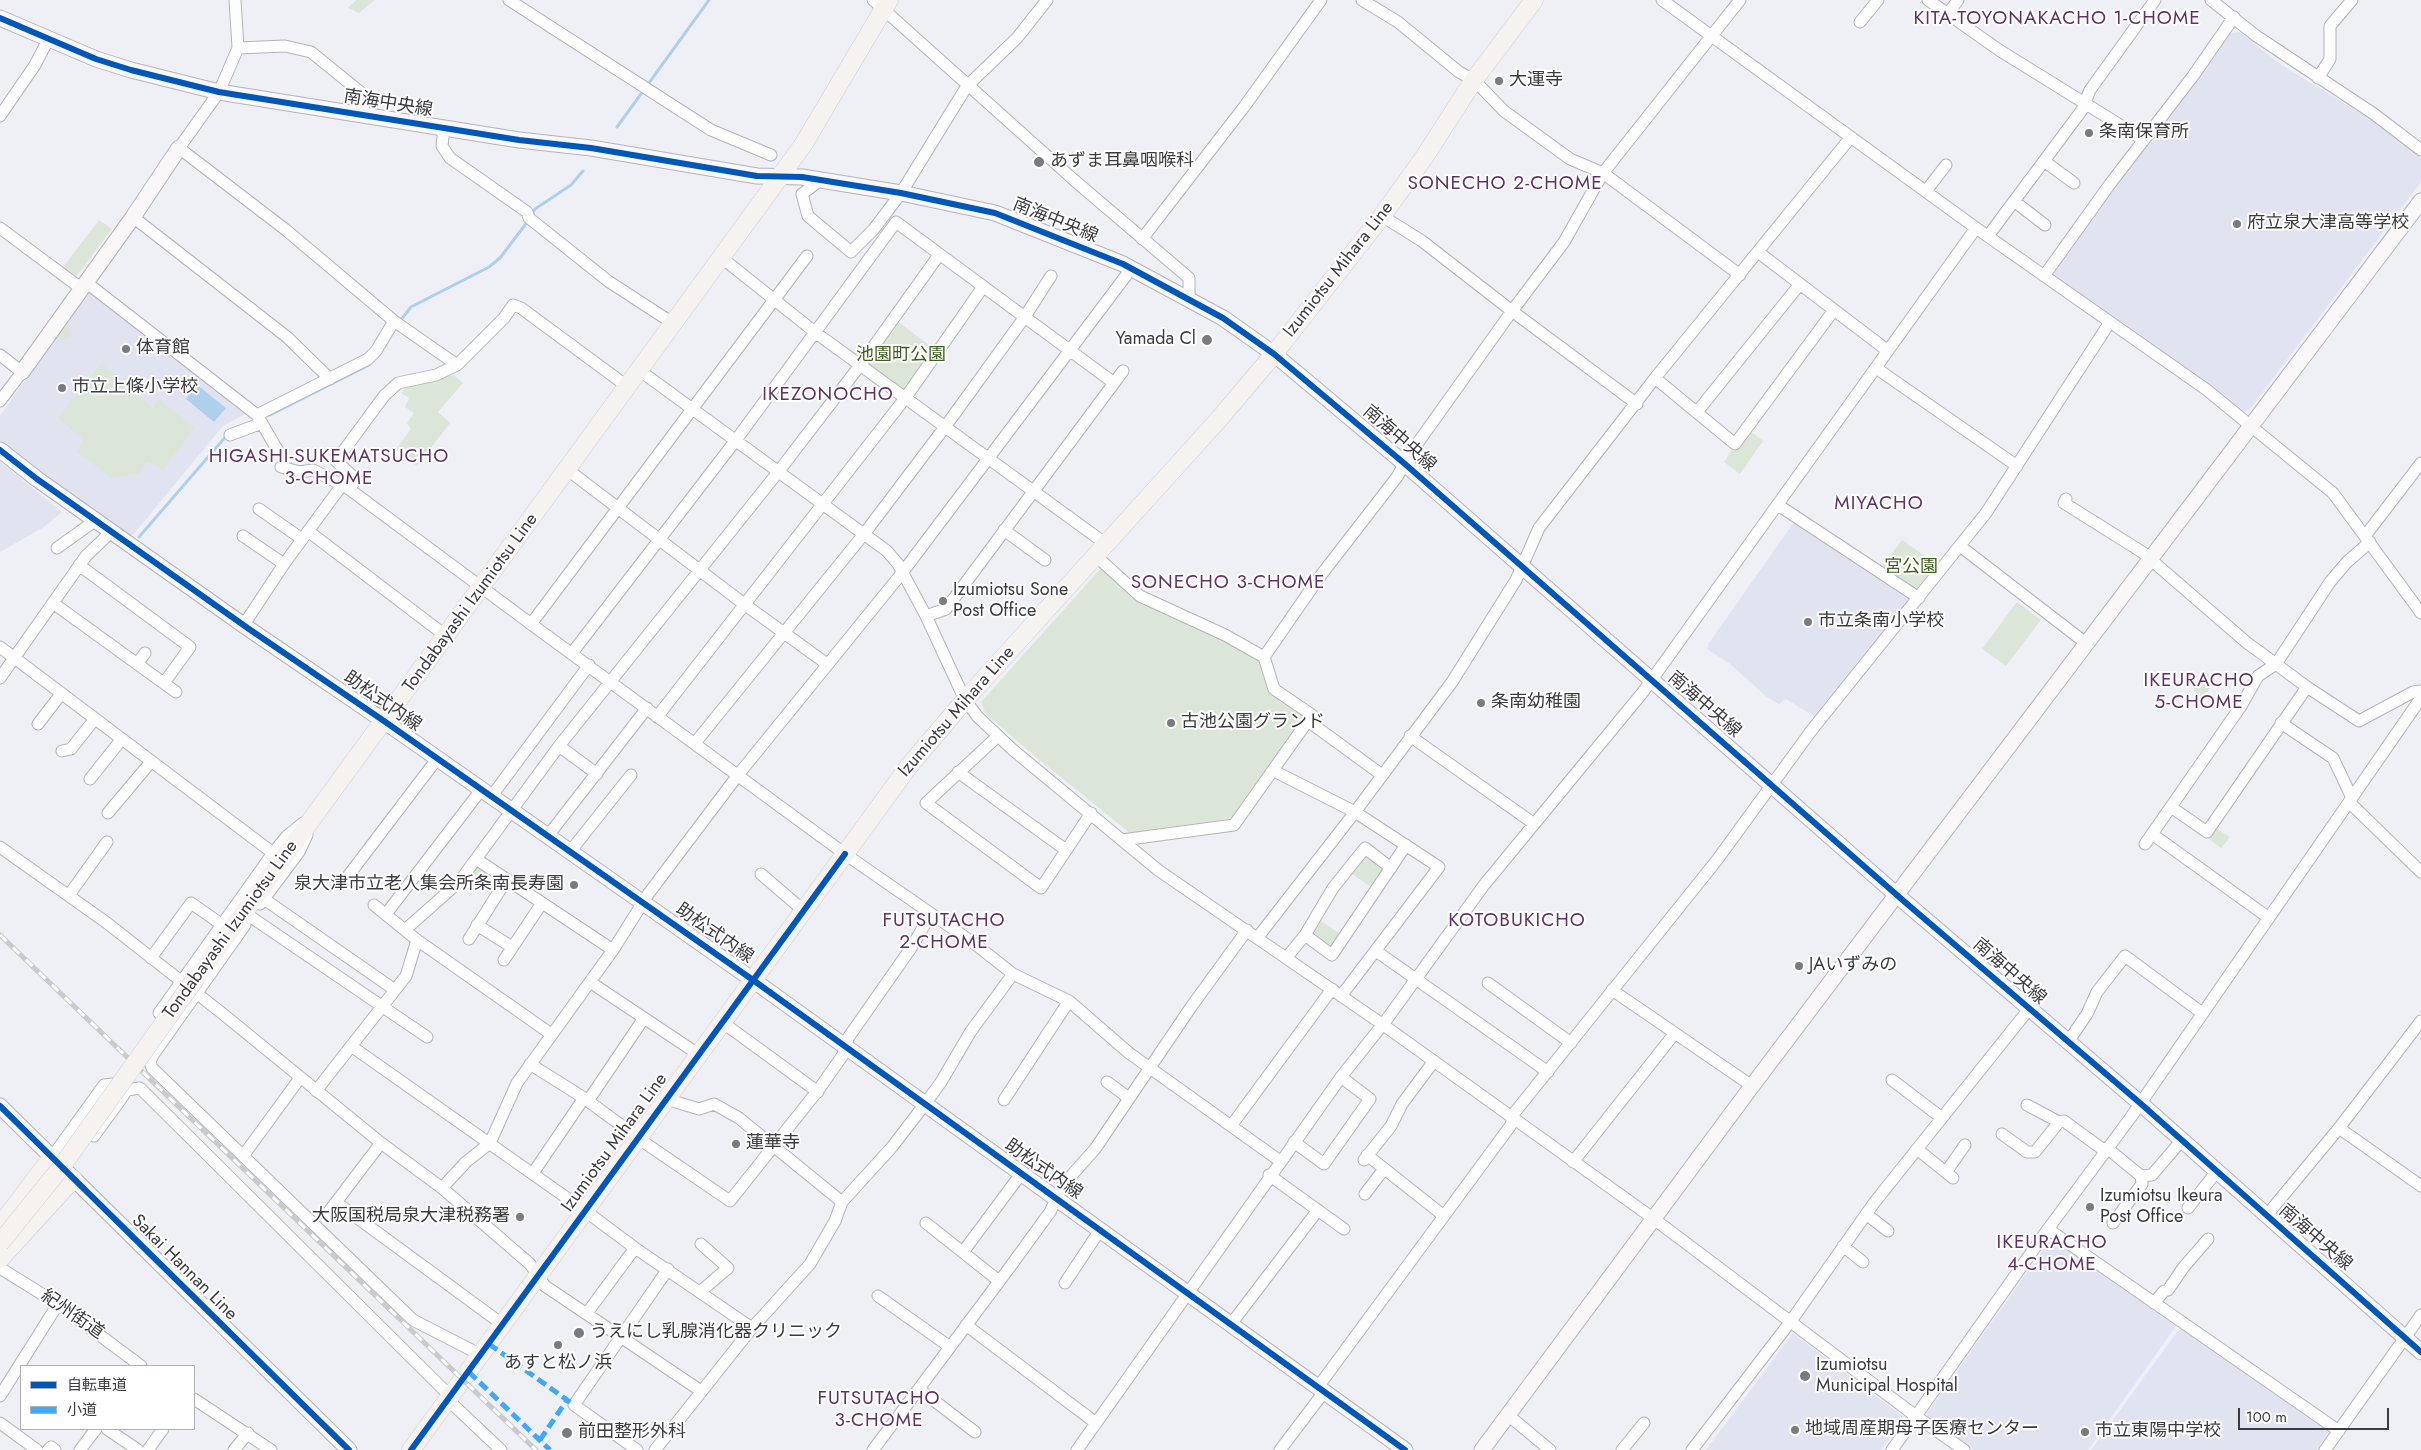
<!DOCTYPE html>
<html>
<head>
<meta charset="utf-8">
<style>
  body { margin:0 }
  #map { position:relative; width:2421px; height:1450px; overflow:hidden; background:#eff0f6; font-family:Jost,"Noto Sans JP",sans-serif }
  canvas { display:block }
  .legend { position:absolute; left:20px; top:1365px; width:175px; height:65px; box-sizing:border-box; background:#fff; border:1px solid #b1b1b3; margin:0; padding:6px 9px; list-style:none; font-size:15px; color:#3b3b40 }
  .legend li { display:flex; align-items:center; gap:10px; height:25px }
  .legend b { width:25px; border:1px solid #b1b1b3 }
  .scale { position:absolute; left:2238px; top:1408px; width:151px; height:22px; box-sizing:border-box; border:2px solid #3b3b40; border-top:0; padding-left:6px; font-size:15px; line-height:18px; white-space:nowrap; color:#3b3b40; -webkit-text-stroke:4px #fff; paint-order:stroke }
</style>
</head>
<body>
<div id="map">
<canvas width="2421" height="1450"></canvas>
<ul class="legend">
<li><b style="height:6px;background:#0057b8"></b>自転車道</li>
<li><b style="height:6px;background:#3fa9f5"></b>小道</li>
</ul>
<div class="scale">100 m</div>
</div>
<script>
const context = document.querySelector('canvas').getContext('2d');
context.lineJoin = 'round';
function paint(path, color) { context.fillStyle = color; context.fill(path, 'evenodd'); }
const toPath = rows => new Path2D(rows.map(r => 'M' + r).join(''));
function stroke(path, color, width, dash) { context.strokeStyle = color; context.lineWidth = width; context.lineCap = dash ? 'butt' : 'round'; context.setLineDash(dash || []); context.stroke(path); }
function write(font, color, halo, rows, align = 'center') {
  context.font = font + ' Jost,"Noto Sans JP",sans-serif'; context.lineWidth = 4; context.setLineDash([]); context.textBaseline = 'middle'; context.strokeStyle = halo; context.fillStyle = color; for (const [text, x, y, turn = 0] of rows) {
    context.save(); context.translate(x, y); context.rotate((+turn || 0) * Math.PI / 180); context.textAlign = isNaN(turn) ? turn : align; if (halo) context.strokeText(text, 0, 0); context.fillText(text, 0, 0); context.restore();
  }
}
paint(toPath([
  [2240,32,2283,66,2380,125,2409,146,2421,159,2421,182,2250,409,2243,413,2054,278,2053,267,2230,33],
  [94,291,245,414,223,426,133,535,129,535,72,495,0,441,0,416,85,294],
  [0,462,62,512,44,527,0,552],
  [1794,522,1910,600,1817,718,1786,699,1779,704,1767,697,1730,664,1707,649,1709,643],
  [2055,1241,2176,1326,2088,1450,1974,1450,1927,1419,1927,1413,2048,1243],
  [2180,1328,2328,1427,2329,1432,2317,1450,2091,1450],
  [1793,1333,1905,1418,1881,1450,1706,1450]
]), '#e1e3f0');
paint(toPath([
  [356,0,375,0,359,13,348,8],
  [99,220,112,229,75,278,63,267],
  [897,321,933,348,907,387,902,390,870,365,868,361],
  '59 334a6 6 0 1 1 12 0a6 6 0 1 1-12 0Z',
  [101,363,153,408,158,398,194,428,163,470,147,461,139,474,112,478,77,452,83,439,58,418],
  [454,375,463,383,438,412,450,423,417,466,396,449,411,429,407,423,414,413,405,407,409,398,401,393,410,384],
  [1750,431,1763,441,1740,474,1724,462,1733,448,1737,450],
  [1902,540,1938,565,1914,593,1880,569],
  [1102,567,1257,659,1262,666,1270,690,1305,715,1232,818,1130,833,1032,754,985,713,981,702],
  [2017,602,2041,620,2006,666,1982,649],
  [2206,672,2216,680,2203,698,2193,690],
  [2213,826,2230,837,2221,848,2205,836],
  [1364,855,1387,871,1374,889,1352,874],
  [479,863,489,870,476,891,466,885],
  [1321,921,1342,935,1331,951,1310,936]
]), '#dce6d8');
paint(toPath([
  [196,384,226,408,214,422,186,399]
]), '#aed0ec');
stroke(toPath([
  [617,127,709,0],
  [531,216,535,209,571,185,583,171],
  [400,321,411,307,489,267,500,258,528,221],
  [270,415,369,365],
  [139,537,228,434]
]), '#aed0ec', 3);
const street = toPath([
  [235,0,238,48,219,92,179,148,286,230,394,321,457,365],
  [509,0,711,130,771,155],
  [873,0,1074,180,1189,278,1189,300],
  [1362,0,1398,22,1459,72,1474,80,1504,111,1570,159,1603,173,1740,275],
  [1662,0,1976,228,2207,390,2252,427,2333,493,2421,613],
  [1928,0,1999,50,2144,140],
  [2211,0,2255,35,2374,114,2421,150],
  [1947,15,1958,0],
  [1860,22,1878,0],
  [238,48,285,46,311,52,364,95,363,115],
  [2318,78,2330,59,2330,26,2352,0],
  [0,116,35,65,48,40],
  [444,127,442,146,450,158,527,212,529,218,608,281,674,324],
  [2044,161,2074,183],
  [819,181,802,194,808,216,851,252,874,229,901,193,967,86,1017,38,1047,0],
  [1926,191,1946,165],
  [2014,201,2045,225],
  [1382,216,1422,241,1512,311,1637,404],
  [133,217,287,337,330,379],
  [0,228,82,289],
  [1988,236,2082,110,2090,90,2155,0],
  [1142,239,1244,107,1321,0],
  [1758,252,1888,351],
  [722,258,816,333,1106,544],
  [2044,276,2110,184,2193,76,2234,17],
  [87,283,257,415,278,451],
  [0,355,22,372,0,401],
  [1876,368,2017,466],
  [639,370,887,551,898,564,926,616,965,700,978,717,1013,750,1158,870,1382,1024,1654,1219,1917,1417,1964,1450],
  [1655,378,1735,444,1834,310],
  [628,387,521,308,513,305,504,318,457,365,436,375,398,383,384,396,336,461,356,479,349,489,531,624,845,854,975,944,1013,974,1069,1001,1129,1053,1280,1161],
  [1697,412,1800,284],
  [257,415,368,359,376,351,394,321],
  [230,435,262,423],
  [281,467,300,472,313,470,342,485],
  [568,470,744,604,827,664],
  [2066,499,2064,503,2142,552,2246,642,2307,687,2359,721,2413,692,2421,691],
  [1778,505,1919,598],
  [259,509,302,539],
  [1004,530,1045,560],
  [308,531,446,636],
  [243,536,284,564],
  [2365,536,2421,463],
  [1960,546,2087,644],
  [57,548,96,520],
  [1096,556,1140,596,1225,635,1264,657,1318,579,1397,477,1412,451,1512,311,1564,242,1603,173,1740,0],
  [79,565,190,647,164,683],
  [53,603,176,692],
  [926,616,946,609,1123,371],
  [531,624,807,256],
  [243,626,284,564,342,485,349,489],
  [0,647,273,853],
  [572,653,736,440,896,222,1114,383],
  [137,664,145,653],
  [0,678,86,556,111,532],
  [657,717,906,397,983,287],
  [1308,721,1382,775],
  [2281,723,2333,758,2352,798],
  [38,724,61,694],
  [998,736,926,803,1041,888,1091,813],
  [1410,736,1533,823],
  [695,743,864,534,945,427,1024,318,1051,276],
  [559,746,597,774],
  [62,751,71,749,94,720],
  [1274,771,1355,812,1439,867,1341,996],
  [958,772,1066,850],
  [90,779,121,740],
  [491,797,589,665],
  [2349,802,2421,872],
  [2171,807,2207,832,2307,687],
  [108,813,150,763],
  [2152,834,2269,918],
  [547,837,647,708],
  [1122,840,1234,825,1312,715,1274,689,1264,657],
  [2145,844,2241,706,2258,676,2276,664,2330,582,2347,562,2370,542],
  [0,847,107,923,223,1014,381,1143,442,1188,530,1264,545,1286,701,1391],
  [569,853,631,775],
  [476,859,613,950],
  [761,874,804,911],
  [342,884,437,759],
  [69,895,107,842],
  [264,899,395,990],
  [260,904,299,852,307,835],
  [374,905,417,940,551,1034],
  [386,914,481,790],
  [251,917,427,1037],
  [245,925,153,1055,150,1062,152,1068,413,1320,481,1355],
  [477,925,512,947],
  [406,929,459,882,559,746,779,471,861,364,939,255],
  [1305,935,1333,888,1365,848,1391,868],
  [1258,937,1355,812,1452,682,1516,580,1539,528,1655,378,1851,137],
  [469,939,507,879],
  [1376,951,1548,1072],
  [1287,957,1305,935,1332,955,1406,845],
  [151,958,191,903,221,924],
  [504,960,542,903],
  [590,982,698,1054],
  [1488,983,1571,1043],
  [1612,990,1752,1086],
  [171,1022,159,1013,273,853,287,836,303,823],
  [722,1022,818,1092],
  [2068,1042,2087,1014,2097,992,2125,956,2202,1013],
  [351,1046,584,1210,635,1248,752,1328],
  [530,1064,584,1098,648,1145,730,1201,819,1089,843,1055,848,1038,911,948,931,914],
  [1892,1080,1942,1118],
  [1107,1082,1129,1098],
  [316,1091,406,976,417,940],
  [121,1099,127,1090,140,1088,450,1396],
  [666,1099,699,1109,714,1104,739,1118,842,1202],
  [1004,1100,1069,1001],
  [588,1101,644,1018],
  [2027,1105,2059,1122],
  [1231,1126,1332,989],
  [2339,1128,2421,1186],
  [2002,1134,2027,1152,2035,1152,2059,1122,2064,1121,2105,1151],
  [1294,1142,1324,1164,1370,1099,1341,1077],
  [2107,1148,2141,1176],
  [1917,1149,1953,1178],
  [1367,1155,1444,1216],
  [243,1156,300,1078],
  [52,1157,104,1085,113,1084,122,1092,121,1099,94,1136],
  [1364,1160,1391,1126,1402,1104,1434,1061],
  [1573,1162,1675,1033],
  [1946,1172,1965,1145],
  [533,1173,584,1098],
  [1269,1175,1344,1229],
  [442,1188,466,1162,490,1143,517,1083,613,950,649,893,738,775,902,573,1131,269],
  [1365,1194,1384,1169],
  [337,1203,502,1324],
  [2188,1208,2217,1171],
  [327,1214,381,1143],
  [1866,1214,1888,1231],
  [2267,1215,2339,1128,2421,1021],
  [926,1223,999,1281],
  [2113,1223,2142,1184,2141,1176,2152,1175,2182,1140],
  [2048,1229,2339,1431],
  [701,1244,728,1268,701,1291],
  [1843,1246,1863,1262],
  [963,1252,1021,1174],
  [0,1268,58,1304,141,1366],
  [1065,1283,1100,1230],
  [878,1296,950,1347],
  [2154,1303,2164,1291,2168,1290,2183,1268,2208,1239],
  [587,1313,635,1248],
  [1231,1324,1318,1210],
  [966,1325,1096,1423],
  [1318,1387,1511,1125,1515,1112,1717,860,1811,731,1986,513,2110,322],
  [919,1389,975,1432],
  [0,1396,58,1304],
  [194,1399,271,1450],
  [447,1399,501,1450],
  [1508,1415,1550,1450],
  [0,1423,37,1450],
  [107,1429,138,1450],
  [48,1450,51,1447,55,1450],
  [80,1450,96,1429],
  [148,1450,163,1429],
  [234,1450,248,1433],
  [637,1450,574,1405,668,1269],
  [655,1450,752,1328,810,1264,835,1221,842,1202,892,1147,925,1104,941,1082,971,1031,1013,974],
  [873,1450,1010,1267,1050,1212,1063,1185,1095,1149,1191,1007,1247,930],
  [1077,1450,1341,1077,1387,1019,1484,885,1643,692,1976,228],
  [1280,1450,1324,1392],
  [1622,1450,1644,1423],
  [1692,1450,1791,1321,1874,1203,2029,1009],
  [1892,1450,2048,1229,2131,1117,2421,698],
  [2325,1450,2421,1315]
]);
const secondary = toPath([
  [0,18,96,59,131,70,219,92,519,140,591,148,757,176,802,177,901,193,995,213,1123,264,1223,318,1274,354,1405,464,1906,903,2140,1103,2421,1352],
  [22,372,133,217,179,148],
  [0,450,37,479,249,629,384,721,753,980,1405,1450],
  [0,1106,349,1450],
  [1482,1450,1752,1086,2421,201]
]);
const primary = toPath([
  [196,978,803,145,889,0],
  [0,1226,52,1157],
  [0,1259,73,1179],
  [411,1450,909,766,965,700,1220,418,1274,354,1382,216,1425,156,1474,80,1534,0]
]);
stroke(street, '#b4b4b8', 13);
stroke(secondary, '#b4b4b8', 17);
stroke(primary, '#ceced2', 19);
stroke(street, '#fdfdfe', 11);
stroke(secondary, '#f9f7f7', 15);
stroke(primary, '#f6f2f0', 18);
const rail = toPath([
  [0,935,536,1450]
]);
stroke(rail, '#cacacc', 5);
stroke(rail, '#fff', 3, [9]);
const primaryBridge = toPath([
  [0,1243,59,1170,196,978]
]);
stroke(primaryBridge, '#ceced2', 19, []);
stroke(primaryBridge, '#f6f2f0', 18);
stroke(toPath([
  [489,1344,574,1405],
  [469,1372,550,1450],
  [540,1440,567,1400]
]), '#3fa9f5', 5, [10, 5]);
stroke(toPath([
  [0,18,96,59,131,70,219,92,519,140,591,148,757,176,802,177,901,193,995,213,1123,264,1223,318,1274,354,1405,464,1906,903,2140,1103,2421,1352],
  [0,450,37,479,249,629,384,721,753,980,1405,1450],
  [0,1106,349,1450],
  [411,1450,845,854]
]), '#0057b8', 6);
for (const [x, y, r, color] of [
  [1499,81,5,"#7a7a80"],
  [2089,133,5,"#7a7a80"],
  [1039,162,6,"#7a7a80"],
  [2237,224,5,"#7a7a80"],
  [1207,340,6,"#7a7a80"],
  [126,349,5,"#7a7a80"],
  [62,388,5,"#7a7a80"],
  [943,601,5,"#7a7a80"],
  [1808,622,5,"#7a7a80"],
  [1481,703,5,"#7a7a80"],
  [1171,723,5,"#7a7a80"],
  [574,885,5,"#7a7a80"],
  [1799,966,5,"#7a7a80"],
  [736,1144,5,"#7a7a80"],
  [2090,1207,5,"#7a7a80"],
  [520,1217,5,"#7a7a80"],
  [579,1333,6,"#7a7a80"],
  [558,1345,5,"#7a7a80"],
  [1805,1376,6,"#7a7a80"],
  [1795,1430,5,"#7a7a80"],
  [2085,1432,5,"#7a7a80"],
  [567,1433,6,"#7a7a80"]
]) { const dot = new Path2D(); dot.arc(x, y, r, 0, 2 * Math.PI); context.fillStyle = color; context.fill(dot); stroke(dot, '#fff', 2); }
write('18px', '#3b3b40', '#fff', [
  ["大運寺",1509,81],
  ["条南保育所",2099,133],
  ["あずま耳鼻咽喉科",1050,162],
  ["府立泉大津高等学校",2247,224],
  ["Yamada Cl",1196,340,"right"],
  ["体育館",136,349],
  ["市立上條小学校",72,388],
  ["Izumiotsu Sone",953,591],
  ["Post Office",953,612],
  ["市立条南小学校",1818,622],
  ["条南幼稚園",1491,703],
  ["古池公園グランド",1181,723],
  ["泉大津市立老人集会所条南長寿園",564,885,"right"],
  ["JAいずみの",1809,966],
  ["蓮華寺",746,1144],
  ["Izumiotsu Ikeura",2100,1197],
  ["Post Office",2100,1218],
  ["大阪国税局泉大津税務署",510,1217,"right"],
  ["うえにし乳腺消化器クリニック",590,1333],
  ["あすと松ノ浜",558,1364,"center"],
  ["Izumiotsu",1816,1366],
  ["Municipal Hospital",1816,1387],
  ["地域周産期母子医療センター",1805,1430],
  ["市立東陽中学校",2095,1432],
  ["前田整形外科",578,1433]
], 'left');
write('18px', '#3b3b40', '#fff', [
  ["南海中央線",388,104,9],
  ["南海中央線",1055,221,22],
  ["Izumiotsu Mihara Line",1339,270,-52],
  ["南海中央線",1399,439,41],
  ["Tondabayashi Izumiotsu Line",471,603,-54],
  ["助松式内線",382,702,35],
  ["南海中央線",1704,705,41],
  ["Izumiotsu Mihara Line",957,712,-49],
  ["Tondabayashi Izumiotsu Line",231,930,-54],
  ["助松式内線",714,934,35],
  ["南海中央線",2009,972,41],
  ["Izumiotsu Mihara Line",615,1143,-54],
  ["助松式内線",1043,1170,35],
  ["南海中央線",2315,1238,41],
  ["Sakai Hannan Line",184,1268,45],
  ["紀州街道",72,1315,35]
]);
write('18px', '#3d5f1c', '#fff', [
  ["池園町公園",901,356],
  ["宮公園",1911,568]
]);
context.letterSpacing = '1px';
write('19px', '#613265', '#fff', [
  ["KITA-TOYONAKACHO 1-CHOME",2057,19],
  ["SONECHO 2-CHOME",1505,184],
  ["IKEZONOCHO",828,395],
  ["HIGASHI-SUKEMATSUCHO",329,457],
  ["3-CHOME",329,479],
  ["MIYACHO",1879,504],
  ["SONECHO 3-CHOME",1228,583],
  ["IKEURACHO",2199,681],
  ["5-CHOME",2199,703],
  ["FUTSUTACHO",944,921],
  ["2-CHOME",944,943],
  ["KOTOBUKICHO",1517,921],
  ["IKEURACHO",2052,1243],
  ["4-CHOME",2052,1265],
  ["FUTSUTACHO",879,1399],
  ["3-CHOME",879,1421]
]);
context.letterSpacing = '0px';
</script>
</body>
</html>
